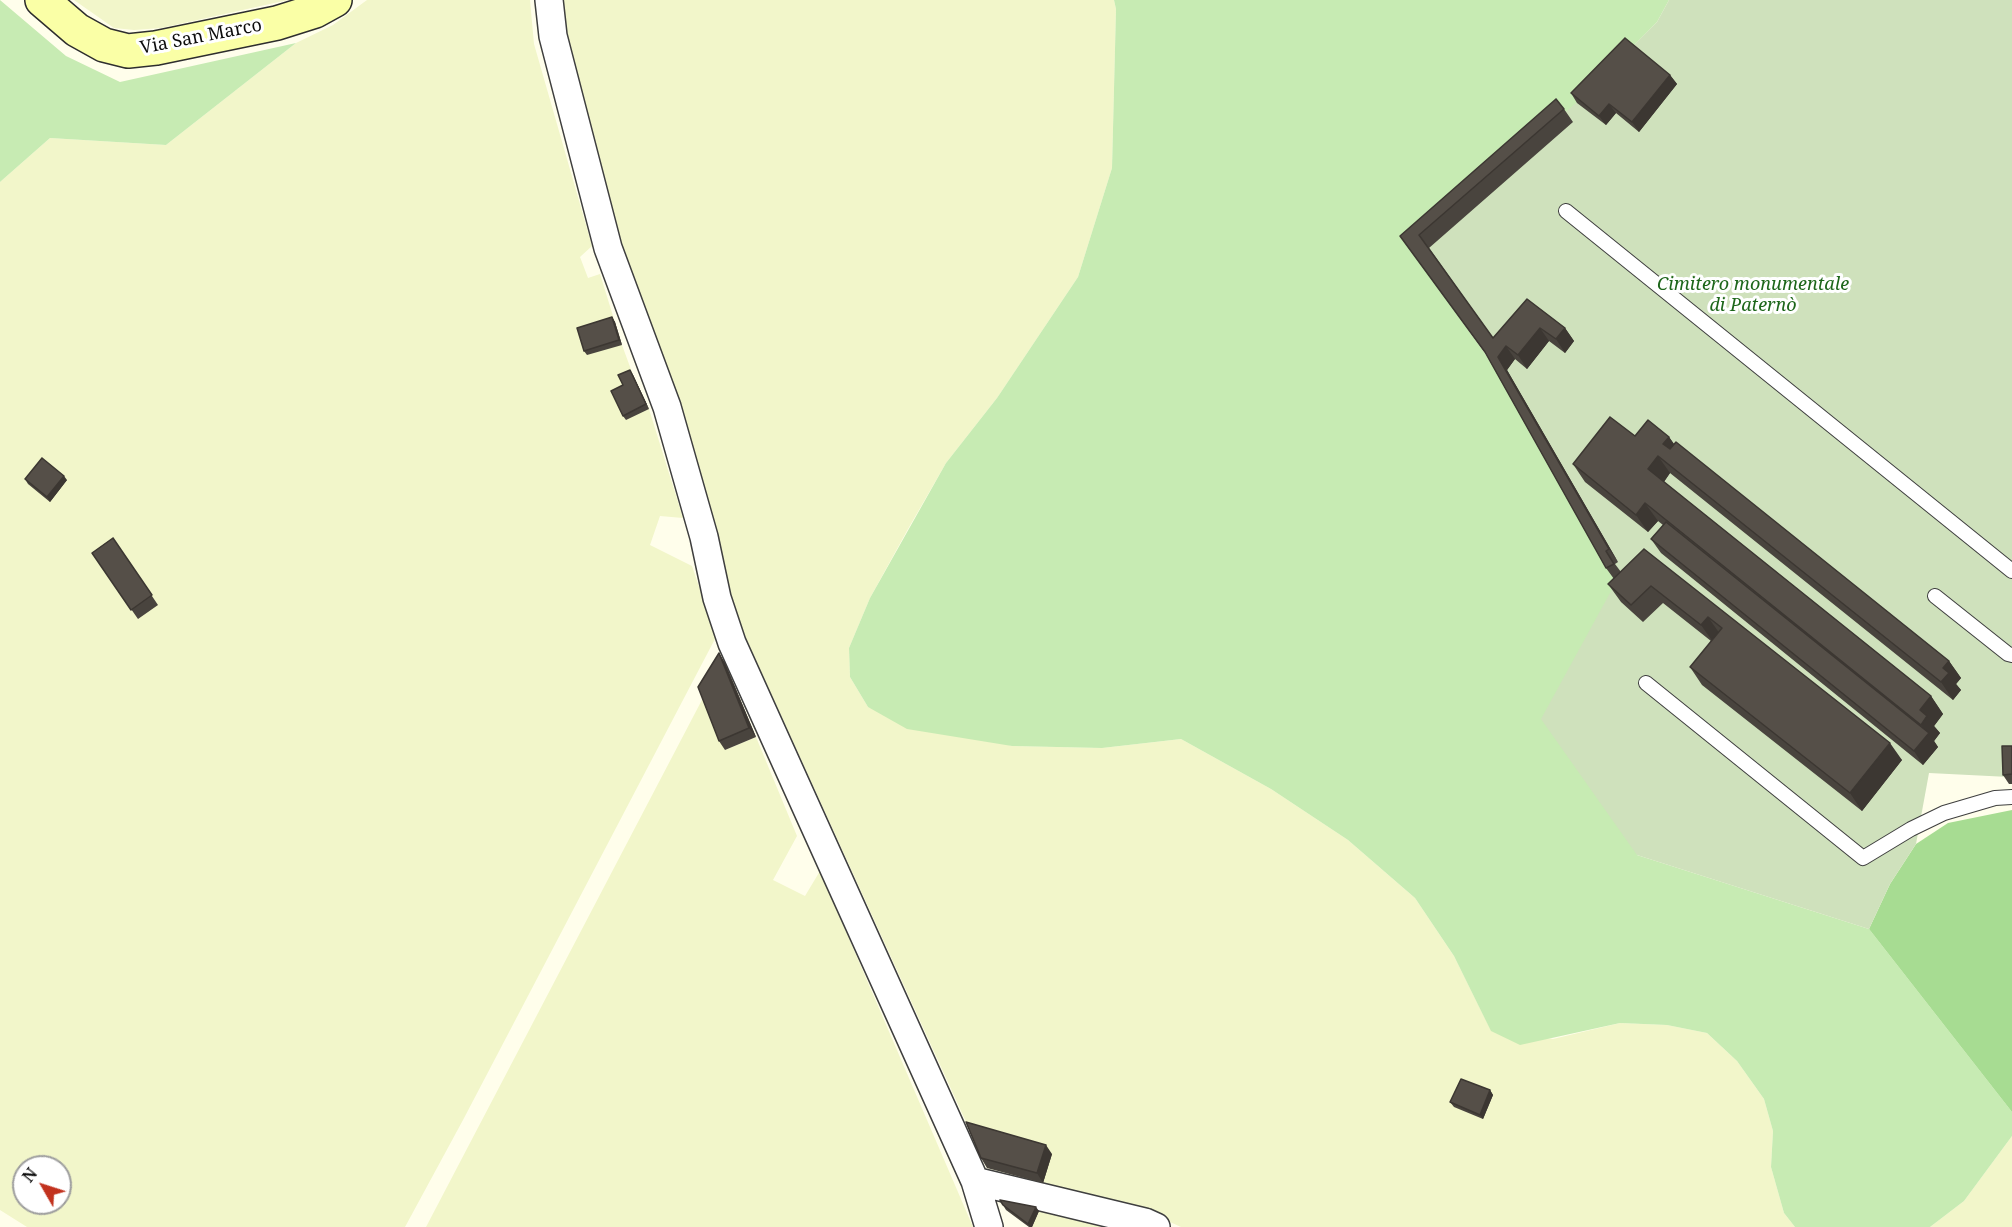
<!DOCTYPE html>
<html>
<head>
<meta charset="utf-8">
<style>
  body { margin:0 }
  #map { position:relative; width:2012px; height:1227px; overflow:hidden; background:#fffeeb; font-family:"Noto Serif",serif }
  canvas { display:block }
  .north { position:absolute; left:12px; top:1155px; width:60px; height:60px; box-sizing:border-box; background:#fff; border:2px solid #9e9e9e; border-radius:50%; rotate:309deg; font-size:16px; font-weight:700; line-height:24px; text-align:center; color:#0c0c0c }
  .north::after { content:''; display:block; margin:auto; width:21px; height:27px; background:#c2321e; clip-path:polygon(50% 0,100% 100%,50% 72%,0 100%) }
</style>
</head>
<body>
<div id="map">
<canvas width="2012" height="1227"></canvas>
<div class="north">N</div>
</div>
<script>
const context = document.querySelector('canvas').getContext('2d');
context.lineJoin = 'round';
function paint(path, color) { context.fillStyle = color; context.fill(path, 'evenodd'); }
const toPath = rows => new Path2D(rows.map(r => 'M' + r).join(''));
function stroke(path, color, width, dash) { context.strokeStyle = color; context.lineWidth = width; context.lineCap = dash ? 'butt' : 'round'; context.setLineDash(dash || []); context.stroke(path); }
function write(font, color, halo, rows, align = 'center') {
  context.font = font + ' "Noto Serif",serif'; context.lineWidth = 6; context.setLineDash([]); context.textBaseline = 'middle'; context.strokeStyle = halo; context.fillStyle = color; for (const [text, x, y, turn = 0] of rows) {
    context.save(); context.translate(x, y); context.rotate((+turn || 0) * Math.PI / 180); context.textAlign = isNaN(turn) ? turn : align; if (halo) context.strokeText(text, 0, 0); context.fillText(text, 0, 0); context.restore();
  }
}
paint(toPath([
  [74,0,288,0,161,28,134,30,114,28],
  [367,0,530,0,534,44,592,246,580,257,588,278,600,274,622,345,633,375,649,409,683,518,660,516,650,545,692,566,716,637,463,1120,405,1227,27,1227,0,1210,0,182,50,138,166,145,296,43,333,25],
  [24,1167,60,1167,60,1203,24,1203],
  [561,0,1114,0,1116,9,1112,168,1078,277,997,398,946,463,908,529,870,598,849,648,850,677,868,707,1012,746,1102,748,1181,739,1271,789,1348,840,1415,898,1454,956,1491,1030,1553,1039,1620,1023,1667,1025,1707,1033,1737,1061,1764,1099,1773,1131,1771,1167,1784,1213,1795,1227,1181,1227,1146,1211,987,1168,743,632,728,590,655,337,620,242,564,31],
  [704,696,725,750,756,737,797,836,773,880,805,896,820,871,973,1227,426,1227],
  [2012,1136,2012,1227,1930,1227,1964,1201],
  [1039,1211,1111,1227,1032,1227]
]), '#f2f6ca');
paint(toPath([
  [0,0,66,56,120,82,296,43,166,145,50,138,0,182],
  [1114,0,1669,0,1657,22,1577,103,1410,249,1494,366,1616,582,1637,855,1869,929,2012,1112,2012,1136,1964,1201,1930,1227,1795,1227,1784,1213,1771,1167,1773,1131,1764,1099,1737,1061,1707,1033,1667,1025,1620,1023,1520,1045,1491,1031,1454,956,1415,898,1348,840,1271,789,1181,739,1102,748,1012,746,907,729,868,707,850,677,849,648,870,598,946,463,997,398,1078,277,1112,168,1116,9]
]), '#c7ebb3');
paint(toPath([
  [2012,810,2012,1112,1869,929,1890,884,1916,844,1948,823]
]), '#a7dc92');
paint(toPath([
  [1669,0,2012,0,2012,784,2009,784,2009,777,1929,773,1916,844,1890,884,1869,929,1637,855,1541,719,1616,582,1494,366,1410,249,1577,102,1657,22]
]), '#cfe1bc');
const lane = toPath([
  [1566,211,2012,571],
  [1935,596,2008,654,2012,655],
  [1646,683,1863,858,1911,829,1944,813,1995,798,2012,797]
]);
const street = toPath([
  [549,0,553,36,608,248,667,407,704,537,717,598,732,643,975,1181,989,1227],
  [975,1181,1145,1222,1156,1227]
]);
const secondary = toPath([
  [42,0,77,30,104,45,128,51,156,48,277,23,315,11,335,0]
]);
stroke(lane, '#3f3f3f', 16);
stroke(street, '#3f3f3f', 30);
stroke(secondary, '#2e2e2e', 36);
stroke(lane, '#fff', 14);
stroke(street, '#fff', 27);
stroke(secondary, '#faffa6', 33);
paint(toPath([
  [1670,75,1677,84,1639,132,1616,113,1606,125,1577,103,1571,93],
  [1564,109,1573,122,1429,248,1493,338,1527,299,1565,328,1574,341,1565,353,1549,341,1527,369,1515,359,1507,370,1618,562,1615,564,1621,572,1644,549,1902,760,1862,811,1702,685,1690,667,1711,641,1663,603,1643,622,1621,602,1608,584,1614,579,1606,568,1486,354,1400,236],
  [612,317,615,322,622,345,587,355,584,351],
  [630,370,633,375,649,409,626,420,623,416,623,385],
  [1669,437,1674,444,1949,661,1961,678,1956,684,1961,690,1953,700,1670,473,1664,482,1931,696,1943,714,1934,726,1940,733,1934,741,1938,747,1923,765,1661,553,1651,539,1663,525,1658,521,1648,532,1585,482,1573,464],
  [25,479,67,480,50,502,28,484],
  [113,538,158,605,138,619,92,553],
  [719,653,725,663,756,737,725,750,719,741],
  [2012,746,2012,784,2009,784,2003,775],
  [1490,1090,1493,1095,1483,1119,1454,1107,1450,1102],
  [1052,1154,1043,1183,987,1168,981,1158],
  [1003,1205,1039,1211,1032,1227,1029,1227,1006,1210]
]), '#49443e');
paint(toPath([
  [1670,75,1677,84,1639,132,1632,122],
  [1609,104,1616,113,1606,125,1599,116],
  [612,317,615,322,622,345,619,340],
  [1540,328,1549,341,1527,369,1518,355],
  [1565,328,1574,341,1565,353,1556,339],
  [1506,346,1515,359,1507,370,1618,562,1609,549,1498,357],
  [630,370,633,375,649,409,646,404],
  [1669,437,1681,454,1676,461,1663,444],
  [1658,456,1670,473,1660,487,1648,469],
  [64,476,67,480,50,502,47,497],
  [1645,503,1658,521,1648,532,1636,515],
  [1708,617,1720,634,1713,642,1701,625],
  [719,653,725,663,756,737,749,728],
  [1949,661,1961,678,1956,684,1961,690,1953,700,1941,682,1943,668],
  [1931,696,1943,714,1934,726,1940,733,1934,741,1938,747,1923,765,1914,751,1928,734,1921,725,1920,710],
  [1890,743,1902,760,1862,811,1850,793],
  [1490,1090,1493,1095,1483,1119,1480,1115],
  [1046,1145,1052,1154,1043,1183,1037,1173],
  [1036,1207,1039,1211,1032,1227,1030,1227,1028,1224]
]), '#3c3732');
const building = toPath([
  [1625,38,1670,75,1632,122,1609,104,1599,116,1571,93,1625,38],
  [1556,99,1564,109,1419,235,1493,338,1527,299,1565,328,1556,339,1540,328,1518,355,1506,346,1498,357,1609,549,1606,551,1614,564,1606,568,1485,352,1400,236,1556,99],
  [612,317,619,340,584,351,577,328,612,317],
  [630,370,646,404,623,416,611,391,623,385,618,375,630,370],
  [1610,417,1635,436,1648,420,1669,437,1663,444,1670,449,1676,442,1949,661,1943,668,1949,673,1941,682,1658,456,1648,469,1931,696,1920,710,1927,716,1921,725,1645,503,1636,515,1573,464,1610,417],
  [42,458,64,476,47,497,25,479,42,458],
  [1666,522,1929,733,1914,751,1651,539,1666,522],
  [113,538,152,595,131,610,92,553,113,538],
  [1644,549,1890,743,1850,793,1690,667,1722,628,1708,617,1701,625,1651,586,1631,605,1608,584,1644,549],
  [719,653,749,728,719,741,698,687,719,653],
  [2002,746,2012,746,2012,774,2003,775,2002,746],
  [1461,1079,1490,1090,1480,1115,1450,1102,1461,1079],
  [966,1122,1046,1145,1037,1173,981,1158,966,1122],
  [1000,1200,1036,1207,1028,1224,1003,1205,1000,1200]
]);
paint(building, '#554f48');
stroke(building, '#3c3732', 1.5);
write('18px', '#0c0c0c', '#fff', [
  ["Via San Marco",201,37,-11]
]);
write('italic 18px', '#1d661a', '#fff', [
  ["Cimitero monumentale",1753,285],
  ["di Paternò",1753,306]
]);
</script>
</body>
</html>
